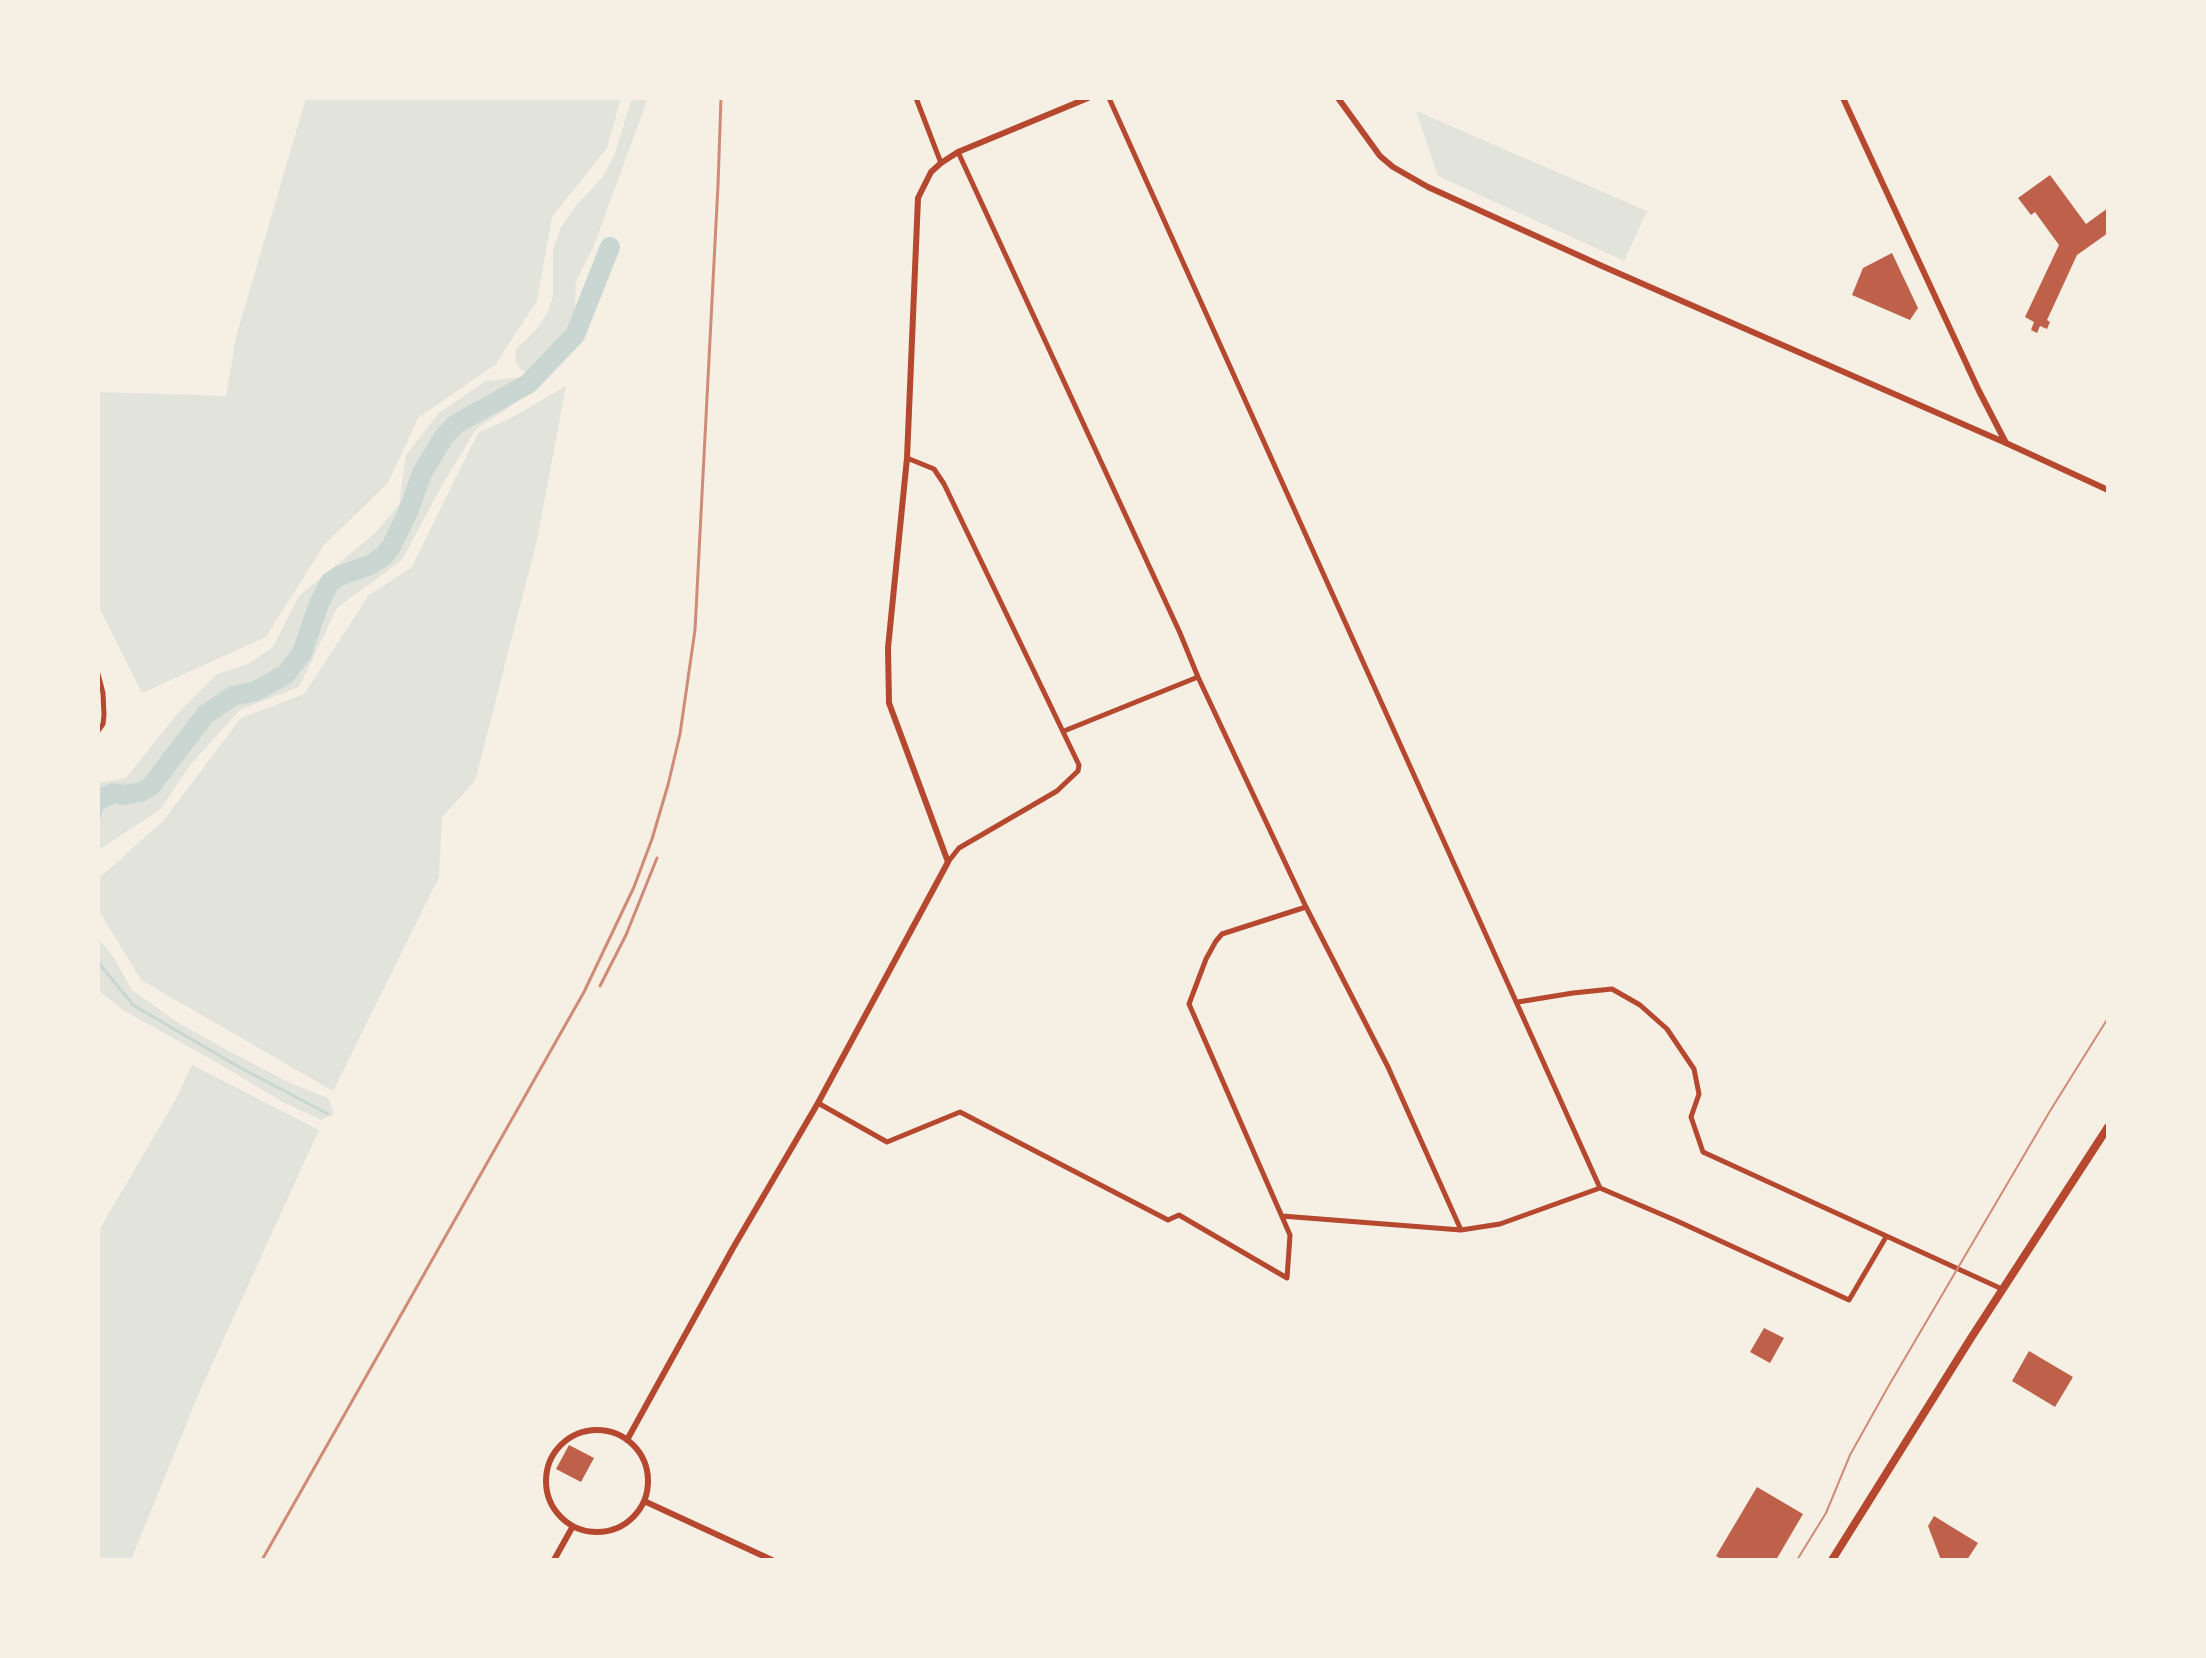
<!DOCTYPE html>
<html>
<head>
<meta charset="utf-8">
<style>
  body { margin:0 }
  #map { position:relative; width:2206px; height:1658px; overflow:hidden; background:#f6efe4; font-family:Spectral,serif }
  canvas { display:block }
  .frame { position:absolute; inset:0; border:100px solid #f6efe4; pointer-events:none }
</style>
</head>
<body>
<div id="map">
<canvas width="2206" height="1658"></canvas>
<div class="frame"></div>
</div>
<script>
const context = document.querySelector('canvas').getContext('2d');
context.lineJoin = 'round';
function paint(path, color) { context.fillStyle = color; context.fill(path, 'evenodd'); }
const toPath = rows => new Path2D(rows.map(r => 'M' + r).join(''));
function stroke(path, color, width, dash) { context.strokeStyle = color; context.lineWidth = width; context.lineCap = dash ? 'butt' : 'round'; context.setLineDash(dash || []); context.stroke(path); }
paint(toPath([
  [306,98,621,98,607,148,552,217,537,301,495,365,418,418,388,483,324,545,266,637,142,693,98,605,98,392,226,396,236,337],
  [632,98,648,98,593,248,576,281,574,322,543,365,533,373,521,370,515,361,516,349,536,330,547,313,553,297,553,250,561,227,575,207,601,179,614,156],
  [1416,111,1647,211,1624,261,1438,176],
  [519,377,527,391,504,411,476,429,440,489,402,560,337,608,299,687,240,710,190,765,160,810,98,850,98,783,126,778,178,713,217,674,248,664,273,647,299,596,374,534,399,505,406,455,438,414,485,381],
  [566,386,537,540,475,781,442,817,439,877,333,1091,141,980,98,909,98,879,163,821,241,718,304,694,369,595,411,568,478,433,511,418],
  [98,938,112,955,132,990,177,1022,227,1050,288,1082,328,1098,334,1114,321,1120,281,1101,223,1066,123,1010,98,990],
  [192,1065,319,1130,198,1395,131,1560,98,1560,98,1232,176,1099]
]), '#e2e4dc');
paint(toPath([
  [111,783,125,785,122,800,103,809,98,827,98,789]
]), '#c9d6d2');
stroke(toPath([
  [98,962,133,1005,239,1067,328,1114]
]), '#c9d6d2', 3);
stroke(toPath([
  [123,795,141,792,151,786,206,714,233,696,256,691,286,674,302,653,319,604,330,582,339,576,370,565,384,556,391,547,409,510,422,473,443,438,456,424,528,384,575,335,610,247]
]), '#c9d6d2', 20);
paint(toPath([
  [2050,175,2086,224,2108,208,2108,233,2077,255,2047,320,2050,322,2047,329,2040,326,2037,333,2031,330,2034,322,2025,317,2059,245,2035,212,2031,215,2018,198],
  [1892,253,1918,308,1910,320,1852,295,1863,268],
  [1764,1328,1784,1338,1770,1363,1750,1352],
  [2029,1351,2073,1377,2055,1407,2012,1381],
  [569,1445,594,1458,581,1482,556,1469],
  [1757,1487,1803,1514,1776,1560,1723,1560,1716,1556],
  [1934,1516,1978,1543,1967,1560,1941,1560,1928,1526]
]), '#bf614a');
stroke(toPath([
  [916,98,941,163],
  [1109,98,1600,1188],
  [958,152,1180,633,1198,677,1306,907,1388,1067,1461,1230],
  [907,458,934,469,944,484,1079,765,1078,771,1057,791,959,848,948,862],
  [98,674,103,693,104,715,103,724,98,731],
  [1064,731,1198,677],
  [1518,1002,1573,993,1612,989,1640,1005,1667,1029,1694,1069,1699,1094,1691,1117,1703,1152,2002,1289],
  [818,1103,887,1142,960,1112,1168,1220,1179,1215,1287,1278,1290,1235,1189,1004,1206,959,1216,941,1222,934,1306,907],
  [1282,1216,1461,1230,1500,1224,1600,1188,1677,1221,1849,1300,1886,1237]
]), '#b5482f', 5);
stroke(toPath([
  [1338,98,1380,156,1393,167,1428,187,1602,266,2006,443,2108,490],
  [1843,98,1979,391,2006,443],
  '546 1481a51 51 0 1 1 102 0a51 51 0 1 1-102 0Z',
  [627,1440,733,1248,818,1103,948,862,889,703,888,648,907,458,918,198,931,172,941,163,958,152,1088,98],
  [644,1501,772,1560],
  [554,1560,573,1526]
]), '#b5482f', 6);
stroke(toPath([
  [1832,1560,1971,1338,2108,1127]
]), '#b5482f', 8);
stroke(toPath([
  [1797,1560,1826,1513,1850,1455,1888,1387,2050,1111,2108,1018]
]), '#cf8b77', 2);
stroke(toPath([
  [600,986,626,935,657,858],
  [262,1560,584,992,634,887,652,839,668,785,680,734,695,630,718,185,721,98]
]), '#cf8b77', 3);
</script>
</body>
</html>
